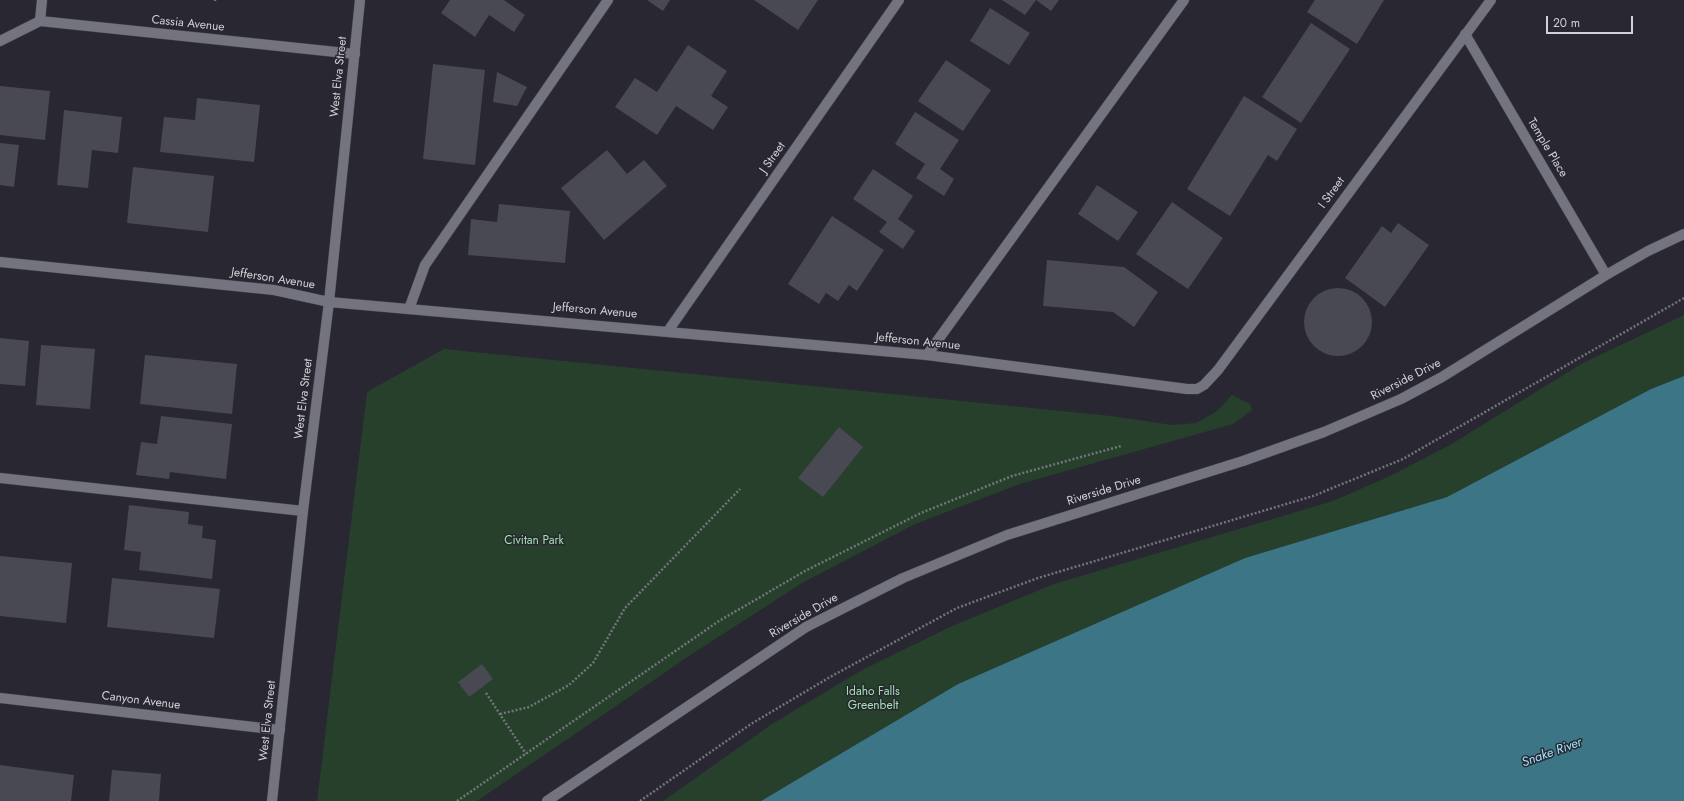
<!DOCTYPE html>
<html>
<head>
<meta charset="utf-8">
<style>
  body { margin:0 }
  #map { position:relative; width:1684px; height:801px; overflow:hidden; background:#282732; font-family:Jost,sans-serif }
  canvas { display:block }
  .scale { position:absolute; left:1546px; top:16px; width:87px; height:18px; box-sizing:border-box; border:2px solid #d1d1d7; border-top:0; padding-left:5px; font-size:12px; line-height:14px; white-space:nowrap; color:#d1d1d7; -webkit-text-stroke:3px #282732; paint-order:stroke }
</style>
</head>
<body>
<div id="map">
<canvas width="1684" height="801"></canvas>
<div class="scale">20 m</div>
</div>
<script>
const context = document.querySelector('canvas').getContext('2d');
context.lineJoin = 'round';
function paint(path, color) { context.fillStyle = color; context.fill(path, 'evenodd'); }
const toPath = rows => new Path2D(rows.map(r => 'M' + r).join(''));
function stroke(path, color, width, dash) { context.strokeStyle = color; context.lineWidth = width; context.lineCap = dash ? 'butt' : 'round'; context.setLineDash(dash || []); context.stroke(path); }
function write(font, color, halo, rows, align = 'center') {
  context.font = font + ' Jost,sans-serif'; context.lineWidth = 3; context.setLineDash([]); context.textBaseline = 'middle'; context.strokeStyle = halo; context.fillStyle = color; for (const [text, x, y, turn = 0] of rows) {
    context.save(); context.translate(x, y); context.rotate((+turn || 0) * Math.PI / 180); context.textAlign = isNaN(turn) ? turn : align; if (halo) context.strokeText(text, 0, 0); context.fillText(text, 0, 0); context.restore();
  }
}
paint(toPath([
  [1684,315,1684,376,1651,389,1447,497,1245,558,958,684,761,801,663,801,772,724,862,670,952,626,1054,584,1333,501,1388,477,1450,445,1583,363],
  [444,349,1111,416,1172,425,1196,423,1216,412,1232,395,1250,404,1252,410,1233,424,1020,484,915,524,802,583,692,654,477,801,317,801,367,392]
]), '#26402c');
paint(toPath([
  [1684,376,1684,801,761,801,958,684,1245,558,1447,497,1651,389]
]), '#3c7585');
paint(toPath([
  [450,0,504,0,525,15,514,32,489,15,475,37,441,13],
  [647,0,670,0,663,11],
  [754,0,818,0,798,30],
  [1002,0,1059,0,1051,11,1036,0,1025,15],
  [1315,0,1384,0,1357,44,1307,12],
  [990,8,1030,33,1009,65,970,41],
  [1311,23,1350,49,1301,123,1262,97],
  [688,45,727,71,711,96,728,107,713,130,676,106,657,135,615,107,635,78,657,92],
  [946,60,991,90,963,131,918,101],
  [433,64,485,70,475,165,423,159],
  [497,72,527,87,517,106,493,102],
  [0,86,50,91,45,140,0,135],
  [1244,96,1297,129,1277,161,1268,155,1230,216,1187,189],
  [197,98,260,105,254,162,160,152,164,117,195,120],
  [64,110,122,117,118,153,92,150,88,188,57,185],
  [915,112,959,140,940,169,954,179,944,196,916,178,925,164,895,144],
  [0,143,19,145,14,187,0,185],
  [607,150,627,174,644,160,667,186,604,240,561,188],
  [133,167,214,176,208,232,127,223],
  [873,169,913,196,898,219,915,231,903,249,879,232,887,222,853,199],
  [1097,185,1138,212,1118,241,1078,214],
  [1172,202,1223,238,1188,289,1136,254],
  [499,204,570,211,565,263,468,255,471,219,497,222],
  [832,216,884,250,857,291,849,285,838,301,826,293,819,304,788,284],
  [1398,223,1429,245,1385,307,1345,278,1382,226,1391,233],
  [1047,260,1124,267,1158,292,1134,327,1113,312,1043,306],
  '1304 322a34 34 0 1 1 68 0a34 34 0 1 1-68 0Z',
  [0,338,29,341,25,386,0,384],
  [41,345,95,349,90,409,36,405],
  [145,355,237,364,232,414,140,404],
  [161,416,232,424,226,479,170,472,169,479,136,475,141,442,157,444],
  [839,427,863,447,823,497,798,478],
  [129,505,189,512,188,524,203,526,202,538,216,540,212,579,139,570,141,552,124,550],
  [0,556,72,563,66,623,0,616],
  [112,578,220,589,214,638,107,627],
  [482,664,493,679,469,697,458,682],
  [0,765,74,775,71,801,0,801],
  [112,770,161,774,159,801,109,801]
]), '#494954');
const lane = toPath([
  [0,41,40,21],
  [409,309,425,265,608,0],
  [927,355,1184,0],
  [0,478,303,511]
]);
const street = toPath([
  [42,0,40,21,355,54],
  [668,331,899,0],
  [0,698,280,730]
]);
const secondary = toPath([
  [1465,34,1606,275],
  [0,262,274,290,329,302,927,355,1187,389,1197,389,1204,385,1218,370,1491,0],
  [272,801,303,511,329,302,360,0],
  [547,801,806,627,903,578,1007,535,1243,461,1324,432,1401,399,1442,377,1606,275,1648,251,1684,234]
]);
stroke(lane, '#43424a', 11);
stroke(street, '#43424a', 11);
stroke(secondary, '#43424a', 11);
stroke(toPath([
  [215,1,215,0],
  [486,693,526,754],
  [500,714,529,707,569,685,593,663,625,608,740,489],
  [457,801,719,621,805,571,921,513,1012,476,1121,446],
  [640,801,751,724,830,677,957,608,1038,578,1313,496,1403,459,1684,298]
]), '#74747c', 2.5, [2, 2]);
stroke(lane, '#747480', 10);
stroke(street, '#747480', 10);
stroke(secondary, '#747480', 10);
write('12px', '#d1d1d7', '#282732', [
  ["Cassia Avenue",188,24,6],
  ["West Elva Street",339,77,-84],
  ["Temple Place",1547,148,59],
  ["J Street",773,158,-55],
  ["I Street",1332,193,-54],
  ["Jefferson Avenue",273,279,9],
  ["Jefferson Avenue",595,311,5],
  ["Jefferson Avenue",918,342,6],
  ["Riverside Drive",1406,380,-27],
  ["West Elva Street",304,399,-83],
  ["Riverside Drive",1104,491,-17],
  ["Riverside Drive",804,616,-30],
  ["Canyon Avenue",141,701,7],
  ["West Elva Street",268,721,-84]
]);
write('12px', '#a2e1af', '#282732', [
  ["Civitan Park",534,541],
  ["Idaho Falls",873,692],
  ["Greenbelt",873,706]
]);
write('italic 13px', '#9fe5fa', '#282732', [
  ["Snake River",1552,753,-20]
]);
</script>
</body>
</html>
